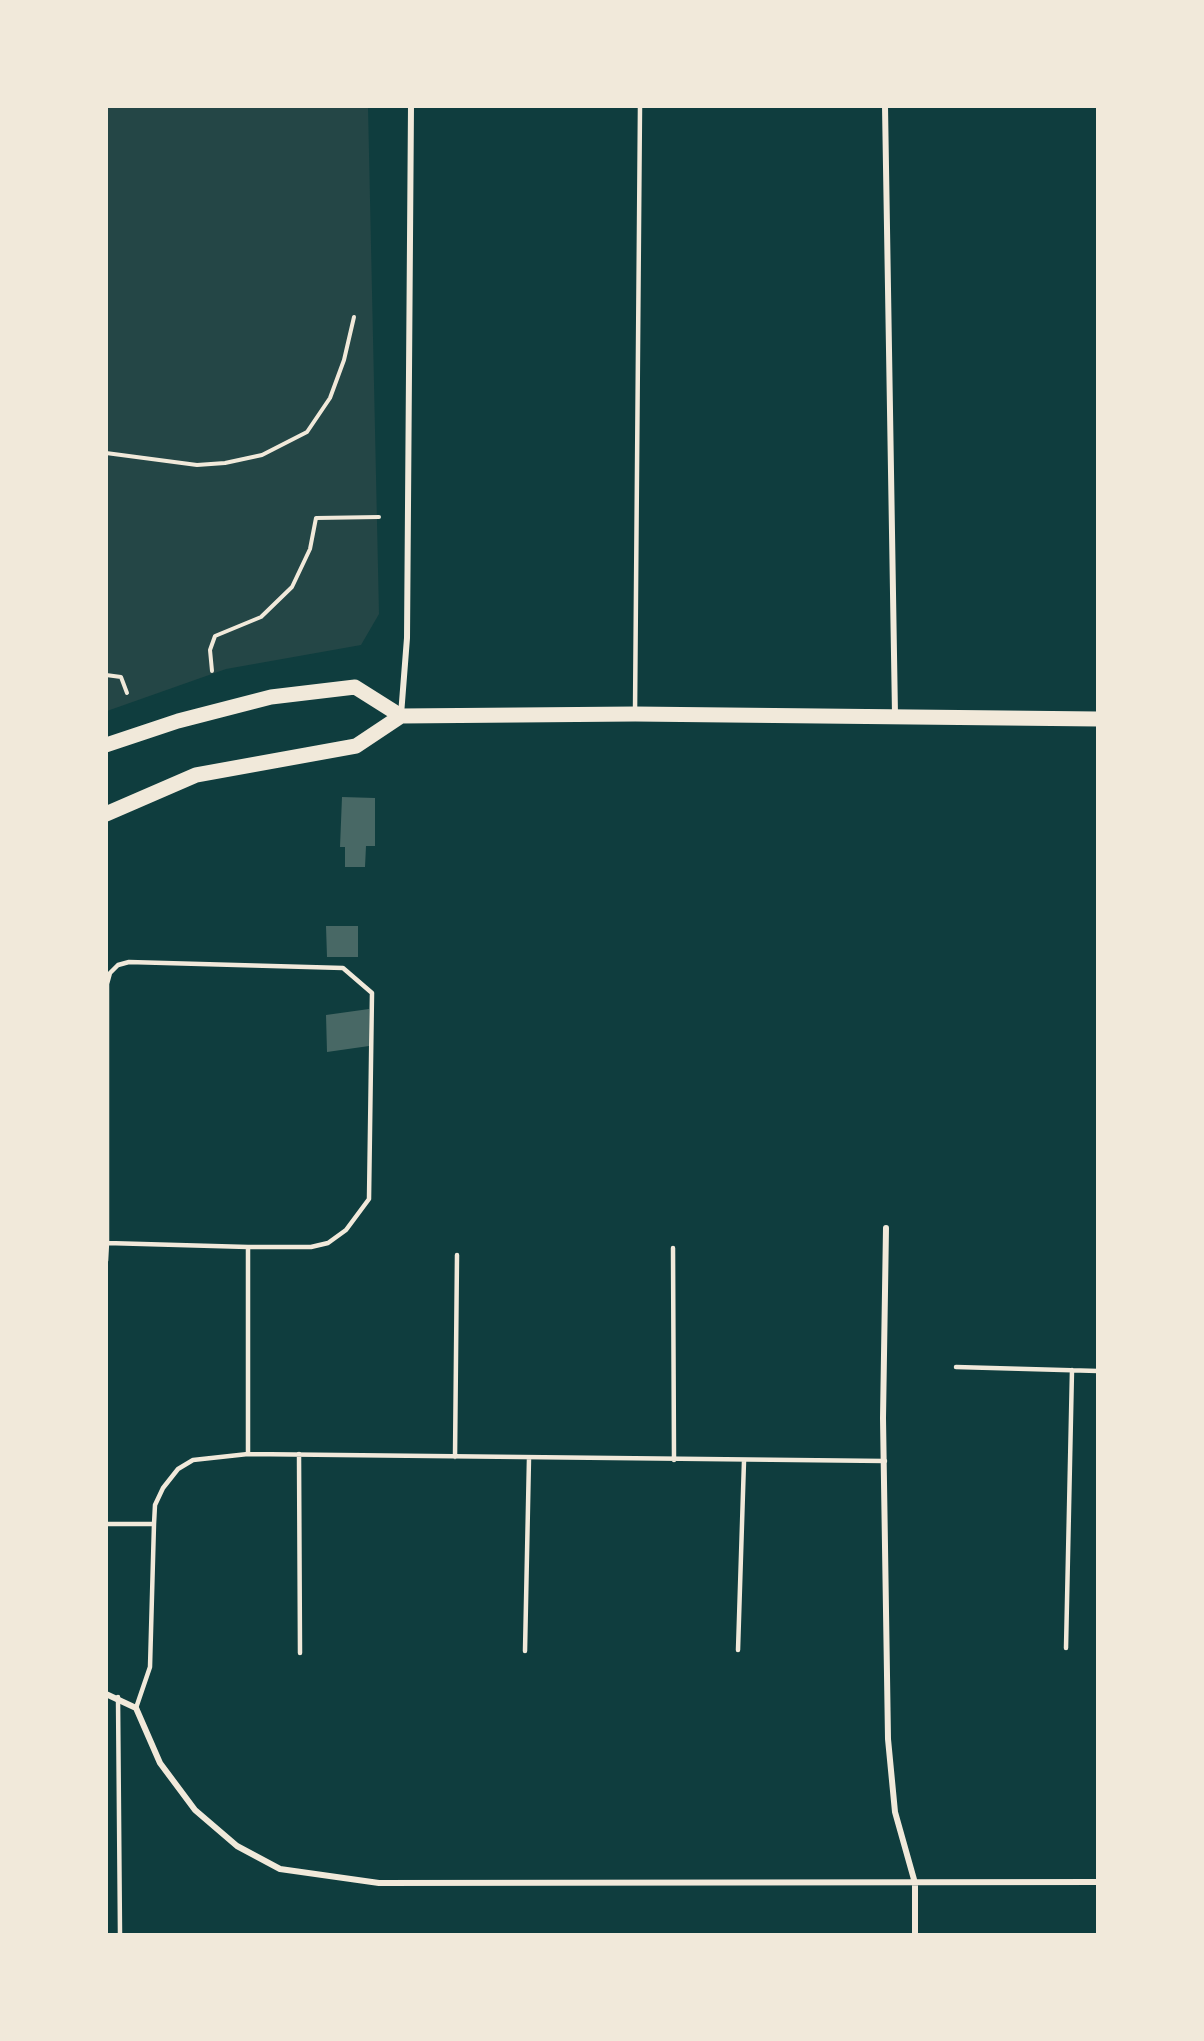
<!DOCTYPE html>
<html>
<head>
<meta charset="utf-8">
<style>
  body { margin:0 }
  #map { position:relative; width:1204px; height:2041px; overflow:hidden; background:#0f3d3e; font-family:Manrope,sans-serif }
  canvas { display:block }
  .frame { position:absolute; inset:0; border:108px solid #f1e9da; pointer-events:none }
</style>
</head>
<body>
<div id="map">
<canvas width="1204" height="2041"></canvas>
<div class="frame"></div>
</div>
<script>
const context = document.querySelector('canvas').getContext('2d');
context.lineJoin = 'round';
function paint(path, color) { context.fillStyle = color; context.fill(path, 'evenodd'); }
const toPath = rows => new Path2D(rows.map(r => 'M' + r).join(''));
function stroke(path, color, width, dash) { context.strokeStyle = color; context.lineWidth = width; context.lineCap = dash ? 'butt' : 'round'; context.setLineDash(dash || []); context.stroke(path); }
paint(toPath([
  [106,107,368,107,379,614,361,645,226,669,107,711]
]), '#244646');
paint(toPath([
  [342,797,375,798,375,846,366,846,365,867,345,867,345,847,340,847],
  [326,926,358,926,358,957,327,957],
  [369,1009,369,1046,327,1052,326,1015]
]), '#486865');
stroke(toPath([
  [106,453,197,465,225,463,262,455,307,432,330,398,344,360,354,317],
  [212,671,210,650,215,636,261,617,292,587,310,549,316,518,379,517],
  [106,675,121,677,127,693]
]), '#f1e9da', 4);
stroke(toPath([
  [635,712,640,106],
  [107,1243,107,984,110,973,118,965,129,962,343,968,372,993,369,1199,346,1230,328,1243,311,1247,248,1247],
  [673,1248,674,1460],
  [106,1261,107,1243,248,1247,248,1454,193,1460,178,1469,163,1488,155,1505,154,1524],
  [956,1367,1098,1371],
  [248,1454,885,1461],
  [299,1454,300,1653],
  [455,1457,457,1255],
  [106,1524,154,1524,150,1667,136,1708],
  [1066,1648,1072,1370],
  [738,1650,744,1461],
  [525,1651,529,1458],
  [118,1697,120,1934]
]), '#f1e9da', 4.5);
stroke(toPath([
  [885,106,895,715],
  [401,715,407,638,411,106],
  [886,1228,883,1418,888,1739,895,1812,915,1883,915,1934],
  [106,1694,136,1708,160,1763,195,1810,237,1846,280,1869,379,1883,1098,1882]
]), '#f1e9da', 6);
stroke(toPath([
  [106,745,178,721,271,697,355,687,401,716,635,714,1098,719],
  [106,814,196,775,356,746,401,716]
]), '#f1e9da', 15);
</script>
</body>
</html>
